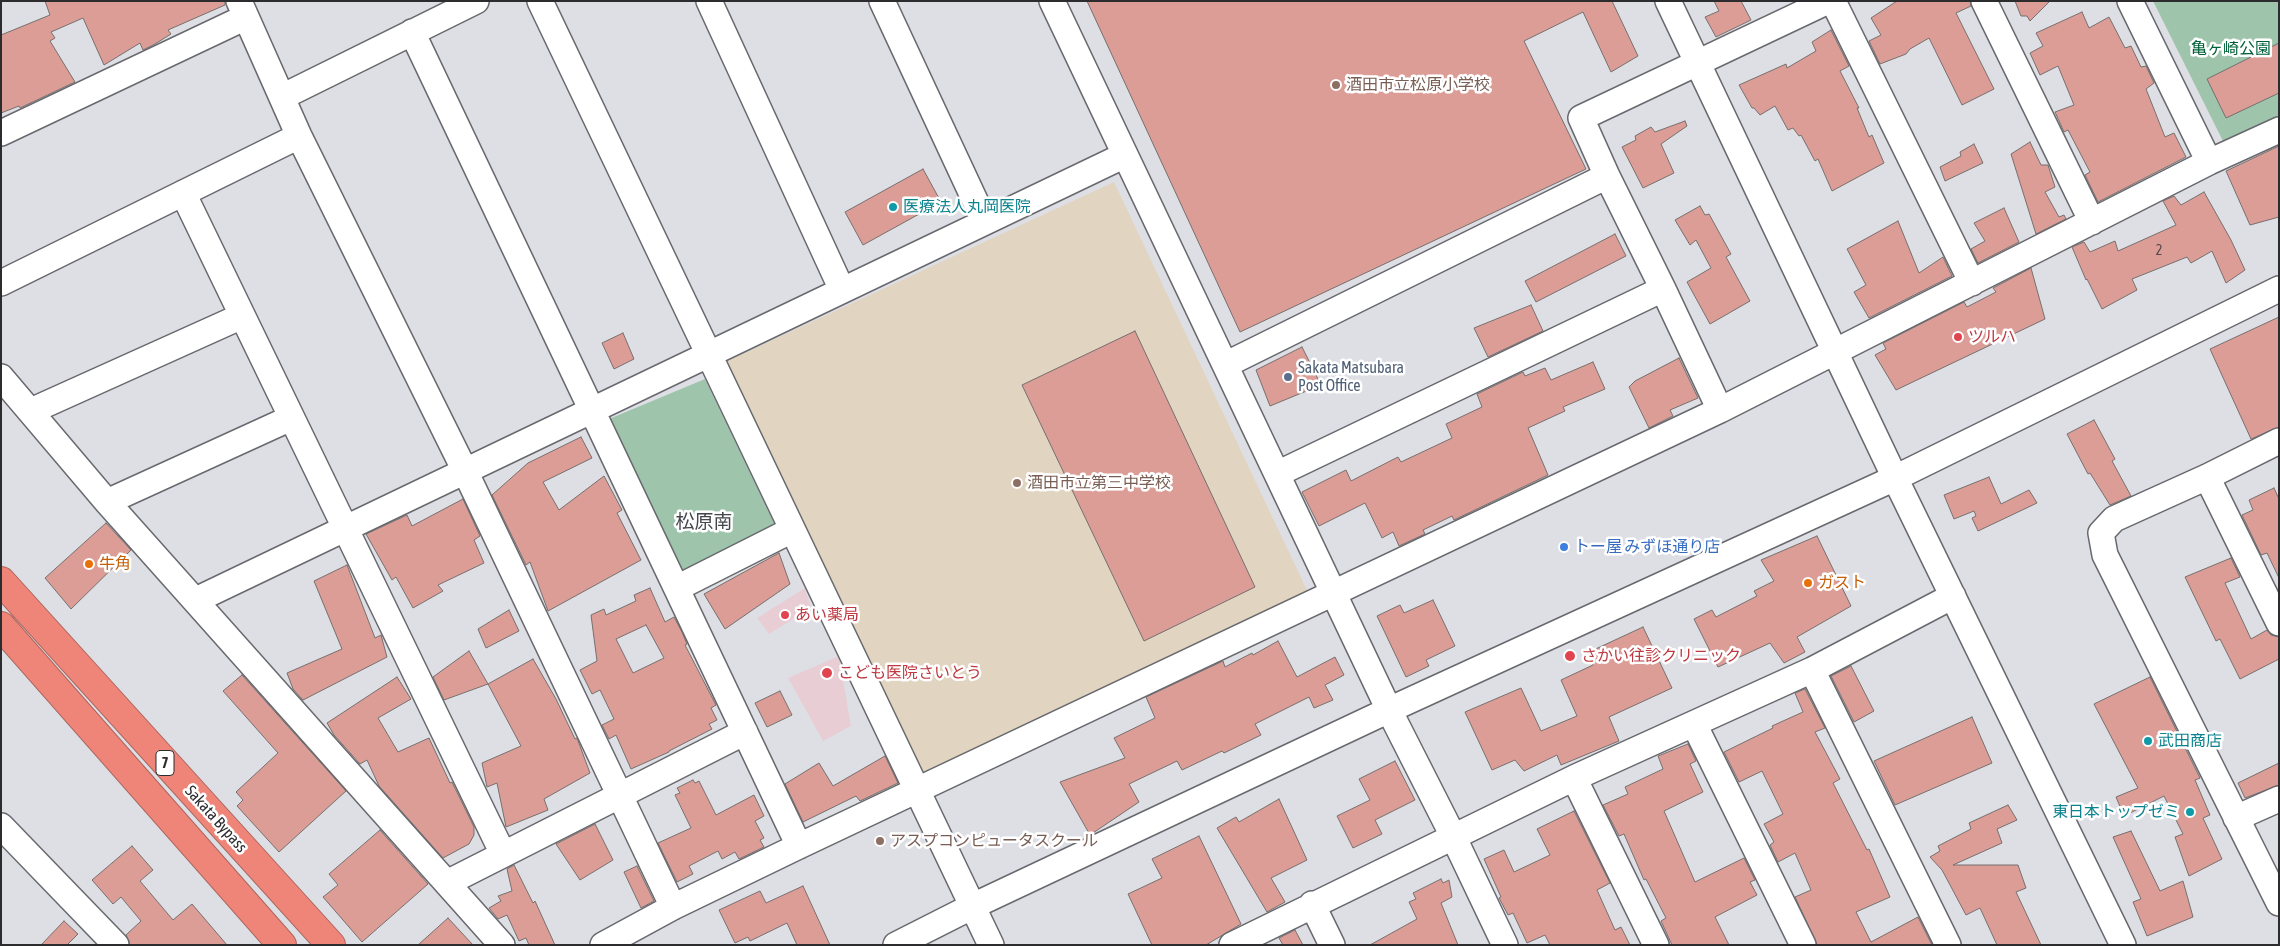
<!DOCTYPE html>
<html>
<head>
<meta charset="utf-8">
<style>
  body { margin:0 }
  #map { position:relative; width:2280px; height:946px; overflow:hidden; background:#dedfe5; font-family:"Asap Condensed",sans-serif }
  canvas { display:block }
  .frame { position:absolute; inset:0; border:2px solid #2c2c2f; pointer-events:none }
</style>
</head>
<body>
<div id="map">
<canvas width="2280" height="946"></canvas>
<div class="frame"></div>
</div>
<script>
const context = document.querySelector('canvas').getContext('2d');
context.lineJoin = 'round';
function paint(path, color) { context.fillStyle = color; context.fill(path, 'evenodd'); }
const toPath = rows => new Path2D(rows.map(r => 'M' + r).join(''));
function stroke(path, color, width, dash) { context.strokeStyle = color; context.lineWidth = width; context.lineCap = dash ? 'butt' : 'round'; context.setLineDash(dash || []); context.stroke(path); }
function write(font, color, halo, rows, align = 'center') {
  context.font = font + ' "Asap Condensed","Noto Sans JP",sans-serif'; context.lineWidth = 5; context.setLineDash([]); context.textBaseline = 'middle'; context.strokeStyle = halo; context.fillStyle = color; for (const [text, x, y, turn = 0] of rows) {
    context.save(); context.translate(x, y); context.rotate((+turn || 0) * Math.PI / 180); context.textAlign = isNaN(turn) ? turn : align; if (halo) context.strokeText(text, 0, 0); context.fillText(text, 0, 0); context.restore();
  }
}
paint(toPath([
  [1114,182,1313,603,917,790,723,363]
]), '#e1d4c0');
paint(toPath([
  [805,588,811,608,769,634,757,618],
  [839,656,851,726,823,741,788,678]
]), '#e8ced4');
paint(toPath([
  [2153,1,2279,1,2279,129,2229,153],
  [705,379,776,527,681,578,609,419]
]), '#9ec5ac');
const building = toPath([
  [45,1,225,1,225,5,168,30,171,34,155,44,143,50,140,43,104,65,83,18,51,32,55,38,50,41,75,82,20,108,19,106,1,113,1,35,50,15,45,1],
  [1087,1,1612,1,1638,56,1611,72,1583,12,1524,41,1586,169,1240,332,1087,1],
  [1714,1,1741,1,1751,20,1716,37,1705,17,1719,11,1714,1],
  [1897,1,1970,1,1971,6,1956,13,1994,89,1962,105,1929,38,1910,49,1906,54,1880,64,1869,41,1881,35,1871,18,1897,1],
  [2015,1,2050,1,2030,21,2027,16,2021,16,2015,1],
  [2082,12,2089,28,2109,17,2125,48,2131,46,2141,67,2146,66,2154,83,2146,89,2165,137,2174,133,2186,157,2098,202,2085,175,2090,172,2068,130,2064,132,2055,112,2074,105,2058,66,2040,75,2030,53,2043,46,2036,33,2082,12],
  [1831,30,1849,66,1840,71,1859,108,1857,108,1869,137,1872,135,1884,163,1832,191,1818,159,1815,161,1801,135,1799,136,1793,128,1788,130,1775,106,1760,115,1754,108,1752,108,1739,85,1786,64,1787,68,1816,51,1812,42,1831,30],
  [2279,43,2279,93,2226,118,2207,79,2279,43],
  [1685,121,1687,126,1661,144,1674,173,1643,188,1622,147,1636,140,1635,136,1651,127,1655,132,1685,121],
  [2030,142,2041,165,2048,165,2055,187,2045,192,2059,217,2064,215,2066,219,2036,234,2011,154,2030,142],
  [1974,144,1983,163,1945,181,1940,167,1961,156,1960,152,1974,144],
  [2279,146,2279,217,2250,225,2226,171,2279,146],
  [923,169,941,202,863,245,845,212,923,169],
  [2204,192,2231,240,2245,270,2226,283,2212,251,2191,263,2187,257,2132,279,2137,290,2102,309,2087,279,2086,280,2072,247,2084,242,2090,252,2115,241,2118,251,2176,225,2163,201,2174,196,2181,205,2204,192],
  [1700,206,1705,215,1709,214,1731,254,1726,257,1750,301,1710,324,1687,282,1711,268,1696,240,1690,245,1675,220,1700,206],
  [2004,208,2019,242,1978,263,1971,249,1985,241,1974,223,2004,208],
  [1898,221,1919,273,1943,257,1952,276,1869,318,1854,292,1866,285,1847,249,1898,221],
  [1615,234,1626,256,1536,302,1525,281,1615,234],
  [2031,268,2045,319,1896,390,1875,355,1886,349,1883,343,1964,302,1967,307,1996,292,1993,288,2031,268],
  [1531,305,1543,331,1488,357,1474,328,1531,305],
  [2279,317,2279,427,2251,439,2210,349,2279,317],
  [1135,331,1255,587,1144,641,1022,385,1135,331],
  [623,333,634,359,614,369,602,343,623,333],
  [1302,347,1321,385,1270,406,1256,370,1302,347],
  [1679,358,1698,398,1670,410,1673,416,1649,428,1629,387,1635,381,1679,358],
  [1593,362,1605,389,1563,407,1565,411,1528,428,1548,475,1454,520,1452,516,1423,530,1425,534,1399,546,1393,532,1382,538,1365,503,1319,526,1302,492,1346,470,1351,481,1398,457,1401,462,1452,438,1446,424,1482,407,1477,394,1523,372,1525,376,1545,368,1551,380,1593,362],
  [2094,420,2115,459,2112,461,2131,496,2110,505,2090,473,2088,474,2067,434,2094,420],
  [581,437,592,458,543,482,559,510,604,476,622,510,617,513,641,560,548,611,530,562,526,565,492,495,528,463,581,437],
  [1989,477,2001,504,2029,490,2037,503,1978,531,1972,518,1976,516,1974,511,1954,519,1944,495,1989,477],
  [2274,488,2279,499,2279,578,2267,553,2261,555,2242,515,2253,510,2249,500,2274,488],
  [463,499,480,536,474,540,484,563,438,585,443,591,413,608,396,577,392,580,366,534,407,515,412,526,463,499],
  [106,523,131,550,71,609,45,578,106,523],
  [1817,536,1851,606,1797,637,1805,652,1784,663,1770,643,1718,667,1694,619,1712,610,1716,617,1757,596,1754,591,1774,581,1761,560,1817,536],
  [779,553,790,584,725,629,704,594,779,553],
  [2231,558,2240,577,2225,583,2251,639,2267,630,2271,635,2279,637,2279,659,2240,679,2220,639,2216,641,2185,577,2231,558],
  [347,565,375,638,381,635,387,657,303,700,293,689,287,673,342,649,314,581,347,565],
  [650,588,665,622,674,617,682,632,687,644,685,645,716,705,711,708,717,720,709,724,712,729,669,751,669,752,631,769,616,735,609,739,602,725,614,719,600,690,592,694,580,670,597,661,591,615,604,609,606,615,636,601,634,595,650,588],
  [646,625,664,658,633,673,616,639,646,625],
  [1433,600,1455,646,1426,660,1429,666,1406,677,1377,616,1400,605,1404,613,1433,600],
  [509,610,519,631,486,648,478,629,509,610],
  [1643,627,1672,688,1609,717,1619,741,1561,765,1557,755,1524,771,1515,760,1492,770,1465,712,1521,688,1541,731,1577,716,1561,680,1593,665,1587,653,1643,627],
  [1278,641,1297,677,1335,657,1344,675,1325,685,1333,700,1314,708,1309,697,1255,724,1261,735,1224,753,1222,751,1182,770,1177,761,1129,784,1139,802,1090,835,1060,782,1125,758,1114,738,1155,718,1146,697,1223,661,1225,667,1252,653,1253,655,1278,641],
  [469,651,488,684,444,700,433,677,469,651],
  [533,659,556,699,575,739,577,738,590,773,544,799,548,810,506,827,497,783,487,787,482,763,521,746,488,684,533,659],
  [1851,666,1874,711,1854,722,1831,676,1851,666],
  [242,675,346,791,279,852,237,806,243,800,236,792,278,753,223,691,242,675],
  [397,677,411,699,378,718,398,752,429,738,450,783,452,782,474,827,474,835,469,844,443,858,379,786,367,760,360,764,334,735,327,723,397,677],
  [2150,677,2200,778,2195,780,2210,815,2203,818,2222,859,2189,876,2175,837,2183,834,2164,796,2124,816,2116,797,2138,788,2094,704,2150,677],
  [1805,689,1825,728,1815,732,1840,779,1833,783,1867,850,1869,849,1890,897,1856,912,1871,942,1918,917,1932,945,1817,945,1795,897,1811,890,1795,853,1778,862,1770,845,1774,842,1764,824,1783,814,1762,771,1739,782,1724,752,1773,728,1772,726,1803,712,1795,693,1805,689],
  [780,691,792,715,767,727,755,703,780,691],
  [1972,717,1992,763,1895,805,1874,761,1972,717],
  [1688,744,1696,761,1690,764,1703,792,1664,811,1695,882,1744,858,1755,880,1750,882,1757,895,1715,917,1729,945,1672,945,1661,921,1666,918,1646,879,1644,880,1624,834,1619,836,1603,805,1628,794,1625,787,1663,769,1658,756,1688,744],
  [885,756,898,783,860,801,856,796,803,822,785,784,819,763,833,786,885,756],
  [1395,761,1415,800,1375,820,1382,834,1353,848,1337,816,1370,800,1359,779,1395,761],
  [2279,763,2279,785,2245,798,2238,783,2279,763],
  [693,780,695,783,699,781,716,815,754,795,764,816,755,821,764,838,760,840,764,847,739,859,735,852,722,859,718,851,689,866,693,874,677,882,658,843,691,828,675,795,680,793,677,788,693,780],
  [1279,799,1307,860,1271,878,1285,902,1267,912,1217,828,1236,817,1239,822,1279,799],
  [2008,805,2017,820,1997,829,2002,843,1953,865,2018,865,2026,888,2016,892,2041,945,1997,945,1980,908,1966,915,1942,870,1930,857,1940,851,1938,846,1971,829,1969,823,2008,805],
  [1574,811,1610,883,1597,890,1615,930,1621,927,1630,945,1550,945,1545,935,1527,943,1513,913,1508,915,1499,898,1501,897,1484,859,1504,850,1514,872,1550,855,1537,829,1574,811],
  [595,824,613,860,580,880,556,844,595,824],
  [380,830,428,884,362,942,323,897,338,885,329,874,380,830],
  [2131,831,2160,891,2183,881,2193,917,2147,936,2133,902,2141,899,2113,837,2131,831],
  [1199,836,1241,924,1206,945,1152,945,1128,894,1162,878,1152,859,1199,836],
  [132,846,153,870,140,881,173,920,192,904,227,945,130,945,126,935,141,921,121,897,113,904,92,880,132,846],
  [514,865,533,903,535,901,555,945,529,945,526,938,519,941,507,915,498,919,489,908,501,901,498,896,512,891,507,869,514,865],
  [637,866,654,901,641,908,624,872,637,866],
  [1441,879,1443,883,1449,880,1452,897,1441,903,1458,945,1370,945,1417,919,1409,902,1416,899,1413,893,1441,879],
  [803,886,830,945,797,945,787,923,750,941,748,937,735,943,719,910,760,891,766,903,803,886],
  [448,918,473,945,418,945,448,918],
  [64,921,78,934,67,945,41,945,64,921],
  [1295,930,1303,945,1283,945,1279,938,1295,930]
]);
paint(building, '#db9d96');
stroke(building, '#766f6e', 1);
const minor = toPath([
  [239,1,299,136,465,471,673,907],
  [540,1,991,945],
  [709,1,842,290],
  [882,1,985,222],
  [1052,1,1389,710,1453,836,1505,945],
  [1668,1,1895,478,2123,945],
  [1833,1,1972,283],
  [1984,1,2092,222],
  [2130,1,2209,162],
  [412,32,799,846],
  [282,97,476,1],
  [1,133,246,17],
  [183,193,503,854],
  [1,283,299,136],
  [1663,289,1720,410],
  [1225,365,1607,176,1581,118,1828,1],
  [1,377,107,502,502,945],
  [31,411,242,316],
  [2279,441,2207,477,2114,519,2101,533,2105,555,2279,903],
  [1277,474,1663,289,1607,176],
  [2207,477,2279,623],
  [107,502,291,418],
  [677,588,792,530],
  [196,600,1125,155],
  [1812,670,1948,945],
  [1694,724,1803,945],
  [1574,778,1656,945],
  [2236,818,2279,799],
  [1,826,116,945],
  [447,883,745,732],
  [1312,904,1332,945],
  [603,945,673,907,799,846,1720,410,2209,162,2279,130],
  [896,945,973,906,1389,710,1895,478,2279,289],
  [1232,945,1574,778,1812,670,1953,596]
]);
const highway = toPath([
  [1,581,331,945],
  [1,626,282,945]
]);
stroke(minor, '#68696e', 28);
stroke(highway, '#aa665e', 30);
stroke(minor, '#fff', 25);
stroke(highway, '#ee8578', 28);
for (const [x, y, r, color] of [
  [1336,85,5,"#8d6e63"],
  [893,207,5,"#0f9aa8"],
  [1958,337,5,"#e0444e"],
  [1288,377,5,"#5c6f8a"],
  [1017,483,5,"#8d6e63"],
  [1564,547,5,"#3f7fe0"],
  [89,564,5,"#e8710a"],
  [1808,583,5,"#e8710a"],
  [785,615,5,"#e0444e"],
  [1570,656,6,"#e0444e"],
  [827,673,6,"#e0444e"],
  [2148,741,5,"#0f9aa8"],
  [2190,812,5,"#0f9aa8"],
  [880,841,5,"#8d6e63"]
]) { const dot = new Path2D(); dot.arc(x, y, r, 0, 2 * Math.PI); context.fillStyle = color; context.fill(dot); stroke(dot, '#fff', 2); }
write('14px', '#584849', null, [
  ["2",2159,251]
]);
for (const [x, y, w] of [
  [165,763,18]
]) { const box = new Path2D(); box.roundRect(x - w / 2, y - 12.5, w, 25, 4); context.fillStyle = '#fff'; context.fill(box); stroke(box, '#2c2c2f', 1); }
write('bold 15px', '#2c2c2f', null, [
  ["7",165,763]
]);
write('16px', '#006138', '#fff', [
  ["亀ヶ崎公園",2231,49]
]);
write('16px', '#785e54', '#fff', [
  ["酒田市立松原小学校",1346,85],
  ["酒田市立第三中学校",1027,483],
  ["アスプコンピュータスクール",890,841]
], 'left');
write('16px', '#0d838f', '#fff', [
  ["医療法人丸岡医院",903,207],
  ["武田商店",2158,741],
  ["東日本トップゼミ",2180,812,"right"]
], 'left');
write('16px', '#be3a42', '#fff', [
  ["ツルハ",1968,337],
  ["あい薬局",795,615],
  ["さかい往診クリニック",1581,656],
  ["こども医院さいとう",838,673]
], 'left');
write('16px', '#4e5e75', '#fff', [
  ["Sakata Matsubara",1298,368],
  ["Post Office",1298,386]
], 'left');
write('16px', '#366cbe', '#fff', [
  ["トー屋 みずほ通り店",1574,547]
], 'left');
write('16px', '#c56008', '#fff', [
  ["牛角",99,564],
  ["ガスト",1818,583]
], 'left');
write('16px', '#2c2c2f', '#fff', [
  ["Sakata Bypass",216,819,48]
]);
write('19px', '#46474c', '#fff', [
  ["松原南",704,522]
]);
</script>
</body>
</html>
